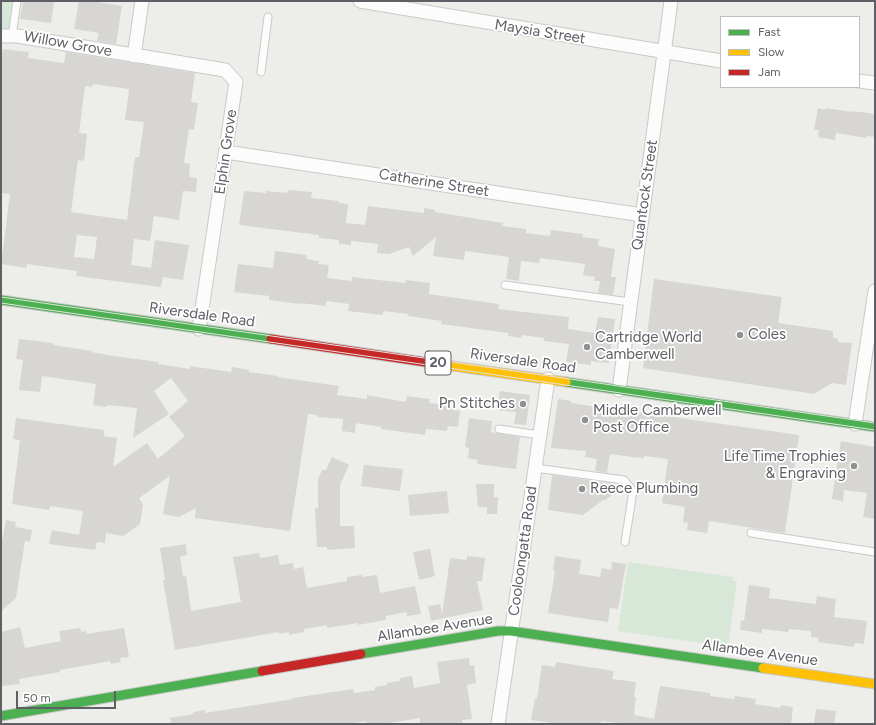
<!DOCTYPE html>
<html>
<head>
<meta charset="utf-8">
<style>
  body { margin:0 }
  #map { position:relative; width:876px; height:725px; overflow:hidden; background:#edede9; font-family:Figtree,sans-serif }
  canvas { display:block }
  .frame { position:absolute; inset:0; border:2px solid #5e6065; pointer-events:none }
  .legend { position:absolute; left:720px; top:16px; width:140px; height:72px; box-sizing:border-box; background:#fff; border:1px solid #bfbfc1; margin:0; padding:5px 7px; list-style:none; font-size:12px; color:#5e6065 }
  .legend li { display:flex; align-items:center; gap:8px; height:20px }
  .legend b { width:20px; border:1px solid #bfbfc1 }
  .scale { position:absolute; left:16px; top:691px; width:100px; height:18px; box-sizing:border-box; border:2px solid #5e6065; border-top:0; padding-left:5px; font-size:12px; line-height:14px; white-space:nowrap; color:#5e6065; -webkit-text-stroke:3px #fff; paint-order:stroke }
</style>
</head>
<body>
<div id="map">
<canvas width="876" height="725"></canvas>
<div class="frame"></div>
<ul class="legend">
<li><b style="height:5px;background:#4caf50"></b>Fast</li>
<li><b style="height:5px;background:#ffc107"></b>Slow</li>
<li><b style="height:5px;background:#c62828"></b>Jam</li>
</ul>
<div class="scale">50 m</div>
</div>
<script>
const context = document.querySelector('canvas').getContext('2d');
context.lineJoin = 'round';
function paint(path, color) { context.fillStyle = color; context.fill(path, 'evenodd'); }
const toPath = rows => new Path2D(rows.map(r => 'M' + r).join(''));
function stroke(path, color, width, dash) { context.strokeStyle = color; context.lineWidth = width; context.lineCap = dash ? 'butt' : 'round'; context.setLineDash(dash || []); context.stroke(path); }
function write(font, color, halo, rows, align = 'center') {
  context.font = font + ' Figtree,sans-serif'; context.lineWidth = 3.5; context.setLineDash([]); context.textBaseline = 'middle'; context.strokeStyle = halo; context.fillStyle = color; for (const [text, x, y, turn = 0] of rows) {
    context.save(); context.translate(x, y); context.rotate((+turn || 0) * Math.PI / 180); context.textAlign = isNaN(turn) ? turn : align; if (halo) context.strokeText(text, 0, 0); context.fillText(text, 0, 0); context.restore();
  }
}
paint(toPath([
  [1,1,13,1,8,36,1,35],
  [628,562,733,577,733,581,737,581,728,647,618,631]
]), '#d8e8d8');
paint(toPath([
  [23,1,54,1,51,23,20,19],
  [79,1,91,1,122,6,116,44,97,41,99,33,74,29],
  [3,49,29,52,28,58,64,63,66,52,195,73,191,102,198,103,194,130,189,129,184,163,190,164,189,177,197,178,196,192,183,191,179,220,154,216,150,241,134,239,131,265,151,268,155,240,189,245,183,280,163,277,161,287,76,276,77,271,27,264,27,268,1,264,10,194,1,193,1,64],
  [93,84,129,89,125,120,144,122,139,157,135,157,127,220,71,212,78,160,84,161,87,134,79,133,85,86,92,87],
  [77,235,97,237,94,259,74,257],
  [818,108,825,110,825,108,852,112,852,111,875,114,875,137,867,136,867,138,836,133,835,140,818,137,819,130,814,130],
  [288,190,312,192,311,198,339,201,338,203,348,204,346,223,365,225,368,206,424,213,424,208,435,210,435,212,503,223,502,226,526,229,526,233,550,236,551,230,583,234,582,237,599,239,598,246,615,249,611,277,616,277,613,295,598,293,600,281,594,281,595,277,583,275,585,264,540,258,539,263,521,261,519,281,506,279,509,257,465,251,464,260,433,256,436,237,413,256,409,247,389,254,377,253,378,244,351,241,351,245,339,244,339,240,319,238,319,235,239,225,244,191,266,193,266,191,287,193],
  [275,251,307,255,306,259,319,261,318,264,329,265,327,278,352,281,352,277,405,283,406,280,430,283,429,294,499,304,498,309,569,317,568,329,595,333,598,317,615,319,609,363,591,361,591,365,566,362,569,344,544,341,544,338,522,335,521,338,508,336,508,333,441,324,442,321,408,316,408,314,383,311,383,315,348,311,349,304,326,301,326,306,300,303,300,304,269,300,269,296,234,292,238,264,273,268],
  [654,279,782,297,778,323,833,331,833,338,838,339,838,342,852,343,846,385,832,383,814,394,643,368],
  [19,339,53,343,53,345,92,351,91,352,114,356,159,362,158,364,190,369,190,366,231,372,232,367,249,370,249,372,278,376,277,377,339,386,337,395,367,399,367,395,406,402,407,396,430,399,429,403,454,406,454,410,460,411,458,427,448,426,447,431,426,429,425,435,381,429,381,427,356,423,355,433,342,431,343,419,317,417,317,415,308,414,290,531,195,518,196,508,179,517,163,514,170,476,139,498,143,505,140,524,123,536,106,533,105,543,97,542,95,550,49,544,52,530,79,535,83,511,50,506,49,510,12,504,20,440,13,439,16,418,104,430,104,436,117,438,113,467,147,443,158,459,185,436,169,417,188,401,171,378,154,391,169,414,133,438,137,408,107,405,107,407,93,405,96,384,42,376,40,392,19,390,23,360,16,359],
  [500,391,530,395,526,425,514,424,516,412,497,410],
  [558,399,571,401,571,403,604,408,604,406,617,408,617,409,799,435,785,533,709,521,707,533,687,530,688,523,683,522,685,507,662,503,668,459,644,456,644,458,632,457,610,454,607,473,595,471,597,459,585,457,586,451,551,448],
  [469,418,492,421,491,432,520,437,516,469,477,464,478,460,468,458,469,448,465,447],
  [841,441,875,447,875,519,863,517,867,493,844,490,843,501,832,499],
  [332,457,349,465,340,485,340,526,354,526,355,548,327,550,327,547,317,547,315,508,318,509,318,479,322,470,326,470],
  [364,465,403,469,400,491,361,486],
  [552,475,614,484,612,495,606,500,603,500,583,515,548,510],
  [476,484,494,484,494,497,498,497,497,514,487,514,487,507,478,507],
  [447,491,449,513,410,516,408,495],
  [6,520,16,522,15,527,32,530,30,542,25,541,16,598,1,611,1,546],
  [186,544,187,555,180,556,183,577,186,576,191,611,241,602,233,557,259,553,260,558,278,555,280,565,293,563,294,569,303,567,307,588,347,581,347,577,362,575,362,577,377,575,380,593,415,586,421,614,407,616,406,612,386,616,386,620,358,625,358,623,327,628,327,625,304,629,304,632,289,635,289,632,279,634,279,632,175,650,163,580,165,580,160,548],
  [430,549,435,576,419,580,413,552],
  [467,556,485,558,482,581,477,581,483,610,431,621,428,606,440,604,442,615,450,558,467,560],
  [555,556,581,560,579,574,600,577,602,568,611,570,612,562,626,564,618,609,610,608,608,622,548,613,555,571,553,571],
  [749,585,770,588,769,598,816,604,817,596,836,599,834,617,867,621,864,644,855,643,854,647,818,642,819,638,811,637,811,631,789,629,788,632,762,629,762,633,740,630,741,620,744,621],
  [20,627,25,648,61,641,59,631,80,628,81,632,86,631,87,634,124,628,129,657,120,658,121,662,111,664,110,661,60,670,60,672,19,679,20,684,1,686,1,632],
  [469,658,470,666,474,665,476,683,467,685,472,719,462,720,462,724,420,724,420,718,384,724,366,724,366,721,349,724,171,724,170,718,194,714,193,712,205,710,205,713,293,699,293,698,353,689,354,693,375,690,375,687,387,685,387,683,400,681,400,678,412,676,414,688,440,683,437,662],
  [556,662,614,671,612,679,636,682,634,697,636,697,634,715,654,719,660,686,710,693,710,696,734,699,735,696,756,699,755,704,780,708,781,705,793,707,791,724,627,724,601,721,601,724,560,724,531,720,535,698,537,699,542,665,555,667],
  [816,709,836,711,834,724,814,724]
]), '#d7d6d3');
const lane = toPath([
  [12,36,17,1],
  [261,72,268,17],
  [505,285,630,302],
  [499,429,539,435],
  [535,468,624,480,633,491,625,542],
  [751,533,875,552]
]);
const street = toPath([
  [360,1,721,61],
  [1,36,17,36,225,70,236,82,199,329],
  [134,56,142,1],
  [859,81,875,83],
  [226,152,642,215],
  [619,390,671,1],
  [855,424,875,291],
  [498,724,548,379]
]);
const fast = toPath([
  [1,300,271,339],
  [566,382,875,427],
  [361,654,498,631,511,631,763,668],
  [1,716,262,671]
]);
const slow = toPath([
  [445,365,566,382],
  [763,668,875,684]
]);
const jam = toPath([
  [271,339,445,365],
  [262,671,361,654]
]);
stroke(lane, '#c9c9c9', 9);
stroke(street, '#c9c9c9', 15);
stroke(fast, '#c8c9c9', 11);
stroke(slow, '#c8c9c9', 11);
stroke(jam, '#c8c9c9', 11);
stroke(lane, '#fcfcfc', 7);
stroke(street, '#fcfcfc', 13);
stroke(fast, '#4caf50', 9);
stroke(slow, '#ffc107', 9);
stroke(jam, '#c62828', 9);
stroke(toPath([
  [1,297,875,423],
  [1,303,875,430]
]), '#e3e3e2', 1);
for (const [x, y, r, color] of [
  [740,335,4,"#909193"],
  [587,347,4,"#909193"],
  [523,404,4,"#909193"],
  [585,420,4,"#909193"],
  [854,466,4,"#909193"],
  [582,489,4,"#909193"]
]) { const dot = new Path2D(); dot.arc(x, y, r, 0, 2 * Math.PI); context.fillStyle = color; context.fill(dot); stroke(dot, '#fff', 1.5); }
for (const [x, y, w] of [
  [438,363,26]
]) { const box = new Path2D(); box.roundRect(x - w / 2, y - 12, w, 24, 3); context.fillStyle = '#fff'; context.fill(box); stroke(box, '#5e6065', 1); }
write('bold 14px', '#5e6065', null, [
  ["20",438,363]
]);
write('15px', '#5e6065', '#fff', [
  ["Maysia Street",540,32,9],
  ["Willow Grove",68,44,10],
  ["Elphin Grove",226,152,-82],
  ["Catherine Street",434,183,9],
  ["Quantock Street",645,195,-82],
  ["Riversdale Road",202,315,8],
  ["Riversdale Road",523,361,8],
  ["Cooloongatta Road",523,551,-82],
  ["Allambee Avenue",435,628,-9],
  ["Allambee Avenue",760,653,8]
]);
write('15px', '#5e6065', '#fff', [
  ["Coles",748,335],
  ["Cartridge World",595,338],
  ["Camberwell",595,355],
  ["Pn Stitches",515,404,"right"],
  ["Middle Camberwell",593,411],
  ["Post Office",593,428],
  ["Life Time Trophies",846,457,"right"],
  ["& Engraving",846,474,"right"],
  ["Reece Plumbing",590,489]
], 'left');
</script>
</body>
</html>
